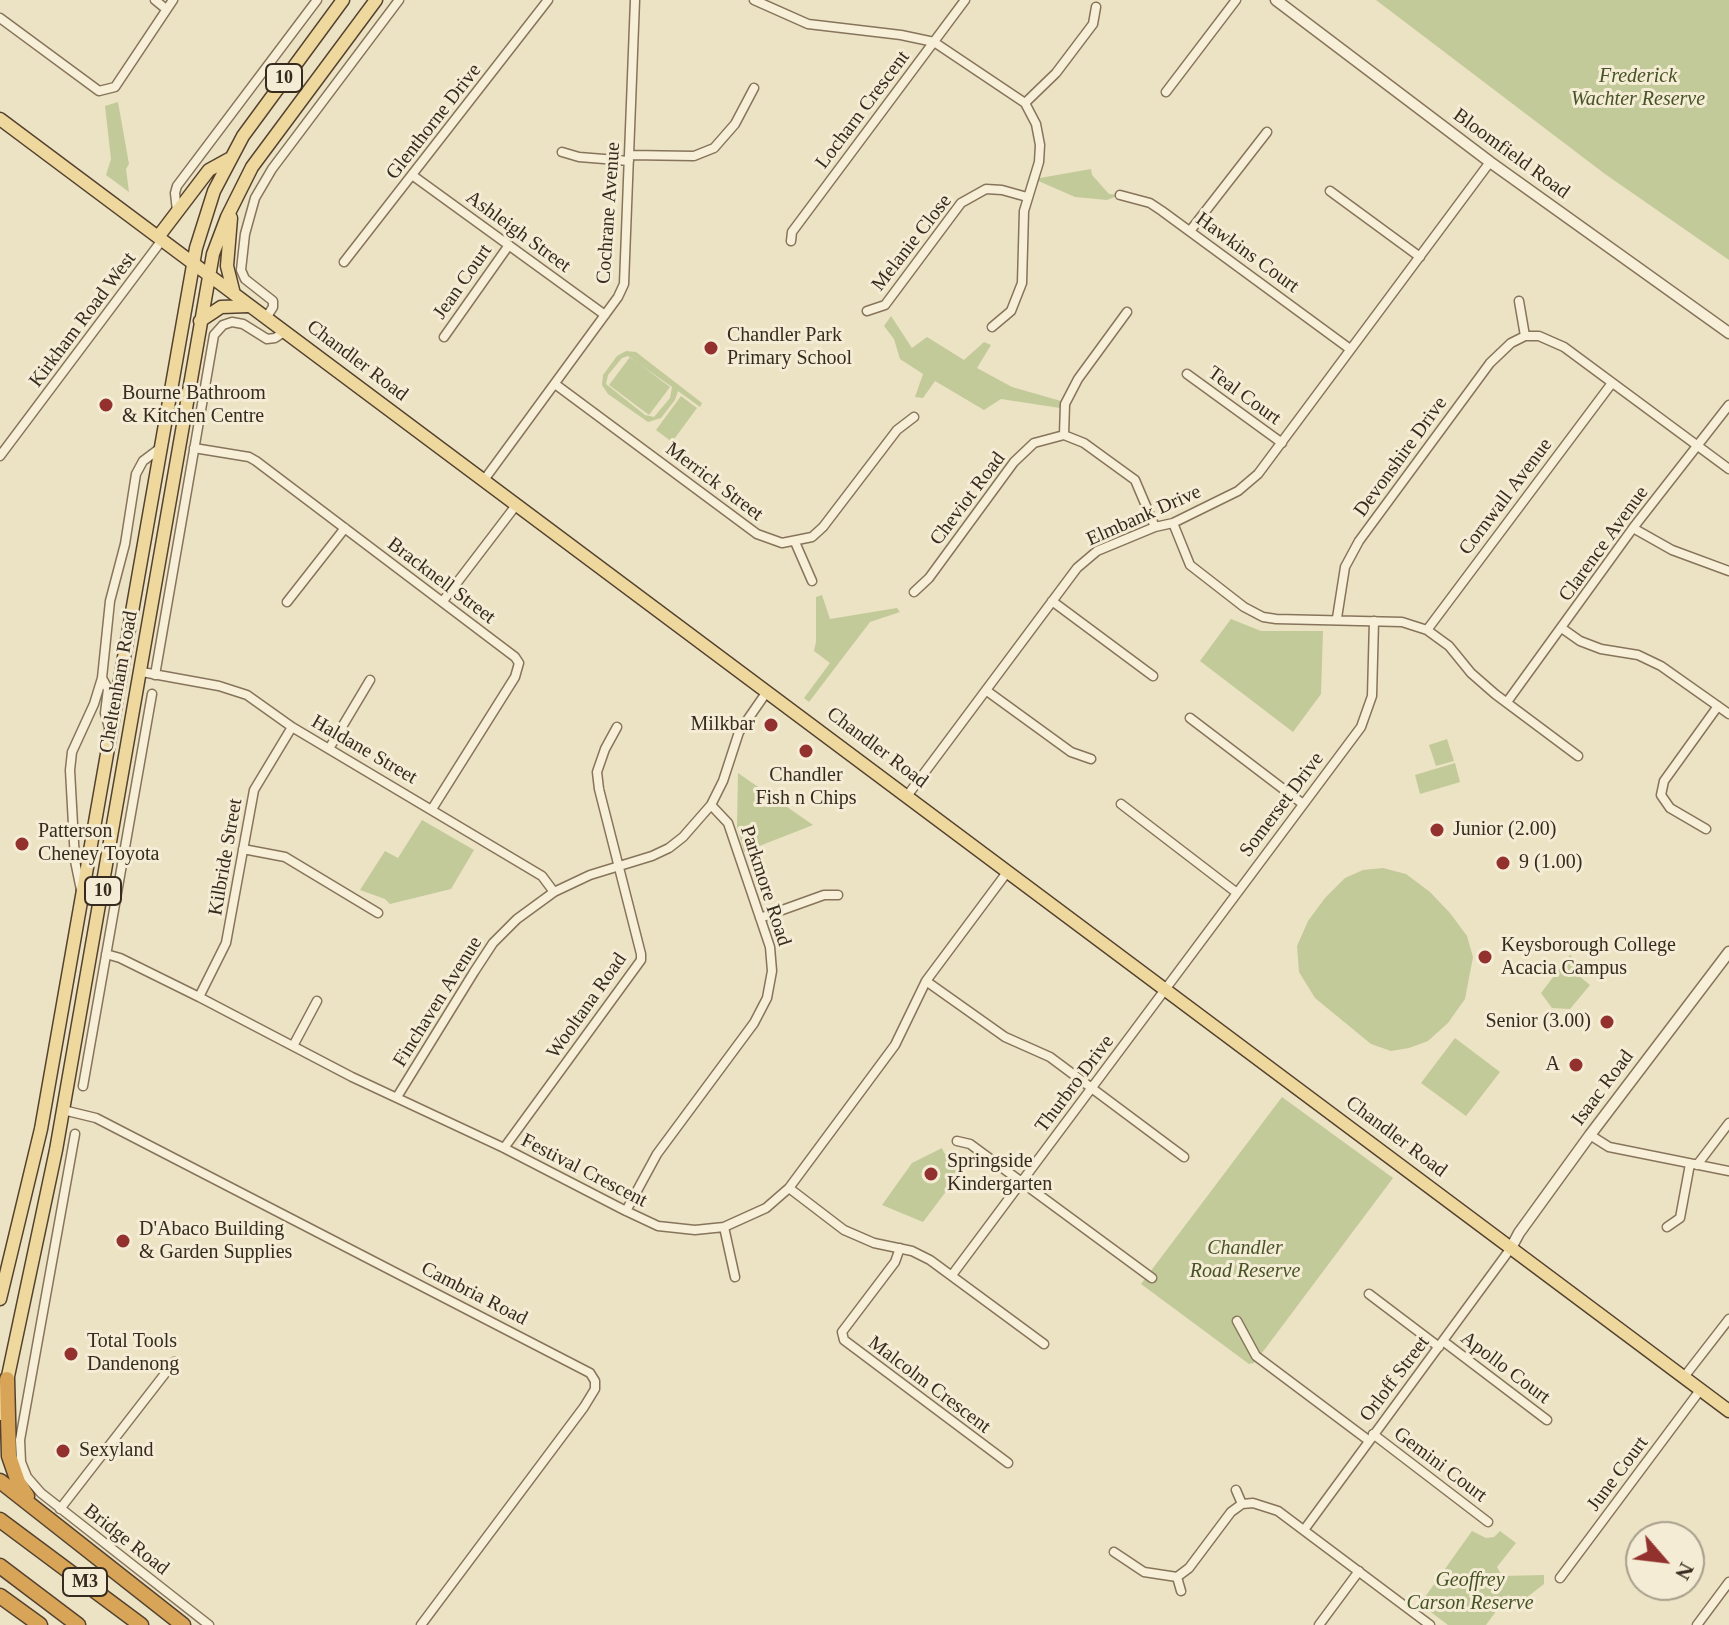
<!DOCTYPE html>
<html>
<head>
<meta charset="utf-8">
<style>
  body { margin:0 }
  #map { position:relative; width:1729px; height:1625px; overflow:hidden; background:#ece2c4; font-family:"Times New Roman",serif }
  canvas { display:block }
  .north { position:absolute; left:1625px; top:1521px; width:80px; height:80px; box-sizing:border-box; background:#f4ecd4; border:2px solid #a89f8c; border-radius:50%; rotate:118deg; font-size:22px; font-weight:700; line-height:32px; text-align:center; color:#372b1f }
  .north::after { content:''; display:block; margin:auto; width:28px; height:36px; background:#93312e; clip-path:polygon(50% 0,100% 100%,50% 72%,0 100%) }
</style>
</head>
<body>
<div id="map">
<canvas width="1729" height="1625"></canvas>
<div class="north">N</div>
</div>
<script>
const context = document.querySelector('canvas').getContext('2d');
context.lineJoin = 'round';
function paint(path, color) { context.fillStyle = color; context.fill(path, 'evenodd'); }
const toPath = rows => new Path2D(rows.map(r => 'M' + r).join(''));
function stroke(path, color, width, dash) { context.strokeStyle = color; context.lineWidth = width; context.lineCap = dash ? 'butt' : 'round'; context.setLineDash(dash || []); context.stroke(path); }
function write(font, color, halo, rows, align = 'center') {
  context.font = font + ' "Times New Roman",serif'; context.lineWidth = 6; context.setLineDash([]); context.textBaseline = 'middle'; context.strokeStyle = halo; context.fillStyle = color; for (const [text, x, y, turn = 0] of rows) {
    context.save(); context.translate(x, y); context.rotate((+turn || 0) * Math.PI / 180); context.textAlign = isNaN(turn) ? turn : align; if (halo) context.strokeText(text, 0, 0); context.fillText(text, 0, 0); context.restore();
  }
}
paint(toPath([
  [1376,0,1729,0,1729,260,1605,174],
  [118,102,129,164,126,169,129,192,106,175,111,159,105,106],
  [1091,169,1092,175,1109,194,1120,195,1107,200,1075,197,1034,179],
  [891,316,912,348,927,337,964,360,984,342,991,345,977,368,1012,387,1061,401,1060,408,1001,399,984,410,935,381,923,398,915,397,923,374,900,359,894,339,884,326],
  [626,351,636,352,702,403,700,407,678,391,675,400,661,418,648,422,608,394,602,385,603,375,617,356],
  [628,356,672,387,670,398,654,417,645,415,606,384,608,375,622,358],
  [630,357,670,387,649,415,609,385],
  [681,396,697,408,672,442,656,430],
  [822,595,830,619,897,608,900,612,870,622,809,702,804,698,830,663,814,651,816,642,816,597],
  [1231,619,1261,631,1323,631,1321,694,1293,732,1200,661],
  [1447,739,1454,761,1436,766,1429,745],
  [1455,763,1460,782,1420,794,1415,775],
  [738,773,813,825,744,852,737,826],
  [422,820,474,850,451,889,390,904,385,899,360,890,385,851,398,858],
  [1383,868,1406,874,1430,892,1450,913,1467,936,1473,957,1465,999,1448,1023,1428,1041,1409,1048,1391,1051,1371,1044,1315,998,1299,972,1297,946,1308,921,1325,898,1345,878,1363,870],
  [1570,955,1584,969,1579,976,1590,985,1570,1009,1552,1008,1541,993],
  [1455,1038,1500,1072,1466,1116,1421,1083],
  [1282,1097,1393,1178,1265,1349,1254,1363,1249,1364,1141,1284],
  [942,1148,944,1153,954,1158,966,1154,972,1157,923,1222,882,1205,912,1163],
  [1472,1531,1486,1538,1494,1537,1500,1531,1516,1543,1497,1567,1502,1576,1544,1575,1544,1584,1522,1601,1508,1595,1486,1625,1448,1625,1420,1604]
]), '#c2ca99');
const minor = toPath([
  [155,0,166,9],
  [754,0,808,24,901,35,934,42,1025,103,1036,124,1040,145,1039,162,1024,211,1022,283,1011,311,992,327],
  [0,18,99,91,115,87,173,0],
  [1166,92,1236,0],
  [1025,103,1056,73,1093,24,1096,7],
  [562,152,579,157,629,161],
  [629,155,694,156,714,148,735,124,754,88],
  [412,175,605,315],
  [1330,191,1420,257],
  [1120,195,1150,203,1162,211,1350,349],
  [177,211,175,193,177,186,317,0],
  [1190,231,1267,132],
  [791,241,792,232,965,0],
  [344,262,548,0],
  [1519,301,1525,336],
  [867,311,885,305,961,203,986,189,1002,190,1027,197],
  [266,318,273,307,273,301,245,279,241,270,245,234,255,198,272,169,399,0],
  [444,337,509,245],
  [1187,374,1282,443],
  [555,384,757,534,782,543,812,537,823,527,897,430,914,417],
  [1064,435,1065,404,1078,379,1127,312],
  [194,448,249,457,256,461,515,657,519,663,515,677,432,809],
  [0,456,162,240],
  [484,480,618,297,624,284,635,0],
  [1173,523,1190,565,1244,607,1263,617,1276,619,1402,622,1427,630,1449,646,1471,673,1495,694,1578,756],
  [1633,528,1672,550,1729,571],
  [795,542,812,581],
  [914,592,929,578,1014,462,1034,443,1064,435,1084,443,1135,480,1155,527],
  [443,601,517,504],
  [1052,601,1153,676],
  [287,602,345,528],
  [1337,618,1345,567,1359,541,1490,363,1511,343,1525,336,1539,336,1564,347,1729,469],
  [1563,629,1580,641,1601,649,1638,655,1661,666,1729,714],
  [1427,630,1612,383],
  [142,672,219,686,247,695,292,727,542,876,554,892],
  [155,675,214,335,223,325,232,322,243,324,267,339,275,338,284,332],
  [102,678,108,689,105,713,110,731],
  [987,691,1071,752,1091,759],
  [1507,702,1633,528,1729,405],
  [1190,718,1303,804],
  [330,747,370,680],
  [907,796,1077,568,1097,551,1155,527,1173,523,1238,491,1258,474,1490,162],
  [1121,804,1237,893],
  [1706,829,1670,808,1661,795,1664,781,1718,706],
  [243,849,285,857,378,913],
  [81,890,75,861,70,770,72,752,94,704,102,678,110,601,125,544,136,474,143,461,159,449],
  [760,918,824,895,838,895],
  [106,954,120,958,199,997,352,1077,504,1148,626,1211,658,1226,695,1230,724,1227,766,1208,789,1188,895,1045,926,981,1008,871],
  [926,981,1005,1037,1050,1057,1184,1157],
  [199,997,226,943,254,790,292,727],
  [293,1046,317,1001],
  [83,1086,152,694],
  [397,1097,474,972,493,943,517,919,554,892,590,875,652,856,669,848,683,837,711,805],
  [63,1110,96,1118,590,1373,595,1381,595,1389,584,1407,421,1625],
  [75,1134,20,1440,21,1462,27,1477,41,1493,209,1625],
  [1590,1135,1609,1147,1729,1171],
  [957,1141,970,1144,1152,1278],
  [504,1148,641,960,641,954,599,789,597,772,605,749,617,727],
  [1697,1165,1729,1123],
  [789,1188,844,1230,874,1243,912,1251,930,1260,1044,1344],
  [626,1211,657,1154,754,1023,767,998,772,971,770,947,728,823,711,805,723,781,739,732,766,693],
  [724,1227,735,1277],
  [1667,1227,1680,1218,1690,1164],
  [900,1248,895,1262,842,1332,844,1340,1008,1463],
  [952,1275,1361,727,1372,696,1374,621],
  [1369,1294,1439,1347],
  [1237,1321,1256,1356,1368,1440],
  [1443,1341,1547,1420],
  [1684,1377,1729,1319],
  [1373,1434,1488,1522],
  [1236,1490,1242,1504],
  [60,1509,174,1362],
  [1304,1530,1511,1248],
  [1114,1552,1144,1572,1177,1577,1189,1568,1231,1512,1242,1504,1253,1503,1278,1511,1430,1625],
  [1177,1577,1181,1591],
  [1560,1578,1701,1389],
  [1319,1625,1359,1571],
  [1697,1625,1729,1582]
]);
const tertiary = toPath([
  [1276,0,1490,162,1729,333],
  [1511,1248,1519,1233,1590,1135,1729,952]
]);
const primary = toPath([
  [0,119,1729,1411],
  [231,218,227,266,234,294],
  [158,237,209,170,229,159],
  [200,321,221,307,248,306],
  [0,1299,41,1129,196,248,214,191,243,136,343,0],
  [0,1414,56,1150,213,254,227,217,252,167,376,0]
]);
const motorway = toPath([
  [7,1379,9,1456,18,1482,27,1496],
  [0,1481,183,1625],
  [0,1520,141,1625],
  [0,1566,78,1625],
  [0,1596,40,1625]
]);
stroke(minor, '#86745b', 11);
stroke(tertiary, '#86745b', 13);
stroke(primary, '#54422f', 15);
stroke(motorway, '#54422f', 17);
stroke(minor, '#f7efd7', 8);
stroke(tertiary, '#f7efd7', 10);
stroke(primary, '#eed89e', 12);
stroke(motorway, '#d8a558', 14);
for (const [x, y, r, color] of [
  [711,348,8,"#93312e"],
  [106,405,8,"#93312e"],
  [771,725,8,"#93312e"],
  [806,751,8,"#93312e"],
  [1437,830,8,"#93312e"],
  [22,844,8,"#93312e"],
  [1503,863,8,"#93312e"],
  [1485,957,8,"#93312e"],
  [1607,1022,8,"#93312e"],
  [1576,1065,8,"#93312e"],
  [931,1174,8,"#93312e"],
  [123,1241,8,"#93312e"],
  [71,1354,8,"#93312e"],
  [63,1451,8,"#93312e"]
]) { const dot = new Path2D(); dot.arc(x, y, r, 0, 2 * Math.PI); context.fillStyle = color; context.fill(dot); stroke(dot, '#f4ecd4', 3); }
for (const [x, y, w] of [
  [284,78,36],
  [103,891,36],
  [85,1582,44]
]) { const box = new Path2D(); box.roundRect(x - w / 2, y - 14, w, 28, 6); context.fillStyle = '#f4ecd4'; context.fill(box); stroke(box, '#372b1f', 2); }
write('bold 18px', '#372b1f', null, [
  ["10",284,78],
  ["10",103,891],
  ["M3",85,1582]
]);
write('italic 20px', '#465326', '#f4ecd4', [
  ["Frederick",1638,77],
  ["Wachter Reserve",1638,100],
  ["Chandler",1245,1249],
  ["Road Reserve",1245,1272],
  ["Geoffrey",1470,1581],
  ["Carson Reserve",1470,1604]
]);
write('20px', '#372b1f', '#f4ecd4', [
  ["Locharn Crescent",863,110,-53],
  ["Glenthorne Drive",434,122,-52],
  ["Bloomfield Road",1511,154,36],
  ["Cochrane Avenue",609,213,-86],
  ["Ashleigh Street",518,232,36],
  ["Melanie Close",912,243,-52],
  ["Hawkins Court",1247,253,36],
  ["Jean Court",463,282,-55],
  ["Kirkham Road West",83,320,-53],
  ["Chandler Road",357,361,37],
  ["Teal Court",1244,396,36],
  ["Devonshire Drive",1401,457,-54],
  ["Merrick Street",714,482,37],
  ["Cornwall Avenue",1506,497,-53],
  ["Cheviot Road",968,499,-53],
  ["Elmbank Drive",1144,516,-24],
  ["Clarence Avenue",1604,544,-54],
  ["Bracknell Street",441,581,37],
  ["Cheltenham Road",119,682,-80],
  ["Chandler Road",877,748,37],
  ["Haldane Street",364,750,30],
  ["Somerset Drive",1282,805,-53],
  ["Kilbride Street",226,857,-80],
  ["Parkmore Road",765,886,72],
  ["Finchaven Avenue",438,1002,-58],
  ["Wooltana Road",587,1006,-55],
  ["Thurbro Drive",1075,1084,-53],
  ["Isaac Road",1603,1088,-53],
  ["Chandler Road",1396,1137,37],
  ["Festival Crescent",584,1171,27],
  ["Cambria Road",474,1294,27],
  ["Apollo Court",1505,1368,37],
  ["Orloff Street",1395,1379,-53],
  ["Malcolm Crescent",929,1385,37],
  ["Gemini Court",1440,1465,37],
  ["June Court",1618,1474,-53],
  ["Bridge Road",126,1540,38]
]);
write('20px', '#372b1f', '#f4ecd4', [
  ["Chandler Park",727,336],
  ["Primary School",727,359],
  ["Bourne Bathroom",122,394],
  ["& Kitchen Centre",122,417],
  ["Milkbar",755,725,"right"],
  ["Chandler",806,776,"center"],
  ["Fish n Chips",806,799,"center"],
  ["Junior (2.00)",1453,830],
  ["Patterson",38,832],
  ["Cheney Toyota",38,855],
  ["9 (1.00)",1519,863],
  ["Keysborough College",1501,946],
  ["Acacia Campus",1501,969],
  ["Senior (3.00)",1591,1022,"right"],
  ["A",1560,1065,"right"],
  ["Springside",947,1162],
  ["Kindergarten",947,1185],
  ["D'Abaco Building",139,1230],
  ["& Garden Supplies",139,1253],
  ["Total Tools",87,1342],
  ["Dandenong",87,1365],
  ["Sexyland",79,1451]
], 'left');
</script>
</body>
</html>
